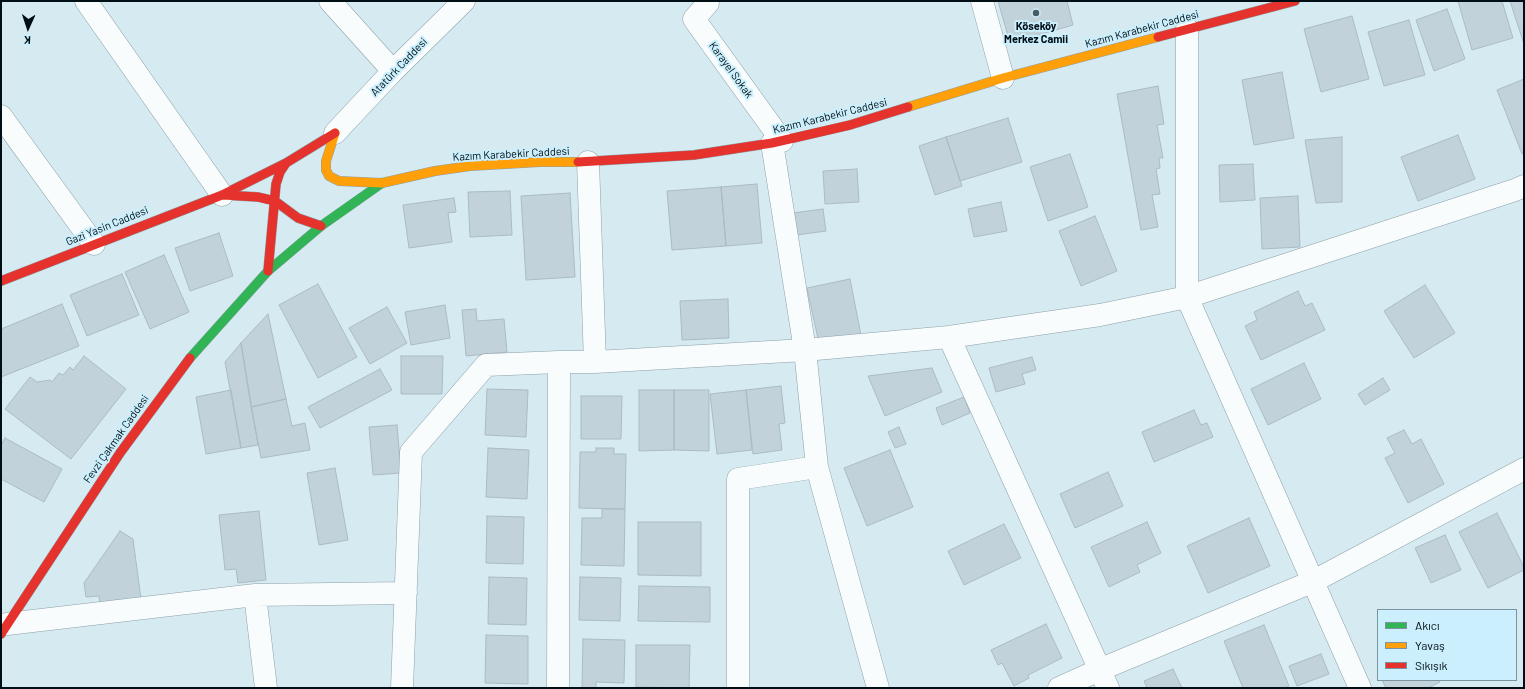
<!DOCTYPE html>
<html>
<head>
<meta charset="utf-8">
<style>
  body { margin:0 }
  #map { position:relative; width:1525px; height:689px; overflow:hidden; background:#d6eaf1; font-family:Barlow,sans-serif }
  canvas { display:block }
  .frame { position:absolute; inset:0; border:2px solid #000e16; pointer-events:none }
  .legend { position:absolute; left:1377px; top:609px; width:140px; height:72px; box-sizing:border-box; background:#cbeffc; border:1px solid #7a95a0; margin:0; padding:5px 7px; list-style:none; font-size:12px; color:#000e16 }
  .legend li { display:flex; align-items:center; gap:8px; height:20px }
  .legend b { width:20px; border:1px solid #7a95a0 }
  .north { position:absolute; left:8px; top:8px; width:40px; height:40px; -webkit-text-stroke:3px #cbeffc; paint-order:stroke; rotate:183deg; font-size:11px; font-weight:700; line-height:16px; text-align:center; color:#000e16 }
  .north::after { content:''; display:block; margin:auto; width:14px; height:18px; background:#000e16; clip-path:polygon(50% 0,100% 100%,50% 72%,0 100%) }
</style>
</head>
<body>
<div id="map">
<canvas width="1525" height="689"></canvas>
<div class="frame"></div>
<ul class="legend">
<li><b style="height:5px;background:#30b455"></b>Akıcı</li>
<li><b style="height:5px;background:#ff9f0a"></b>Yavaş</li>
<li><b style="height:5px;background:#e5322d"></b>Sıkışık</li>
</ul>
<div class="north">K</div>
</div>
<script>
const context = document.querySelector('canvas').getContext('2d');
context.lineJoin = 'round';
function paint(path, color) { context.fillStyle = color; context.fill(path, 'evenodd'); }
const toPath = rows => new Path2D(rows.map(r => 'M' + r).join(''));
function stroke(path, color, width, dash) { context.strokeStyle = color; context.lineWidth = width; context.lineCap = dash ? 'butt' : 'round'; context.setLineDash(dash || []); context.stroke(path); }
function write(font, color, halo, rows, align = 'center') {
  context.font = font + ' Barlow,sans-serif'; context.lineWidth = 4; context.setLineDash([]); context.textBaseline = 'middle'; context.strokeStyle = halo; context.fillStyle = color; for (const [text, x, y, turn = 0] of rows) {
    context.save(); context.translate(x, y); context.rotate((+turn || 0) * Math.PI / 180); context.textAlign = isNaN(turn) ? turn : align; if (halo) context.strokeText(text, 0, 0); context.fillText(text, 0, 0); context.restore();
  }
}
const building = toPath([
  [998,1,1067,1,1073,25,1010,43,998,1],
  [1458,1,1502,1,1513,38,1472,50,1458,1],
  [1510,1,1524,1,1524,44,1510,1],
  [1447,9,1465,59,1434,71,1416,20,1447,9],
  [1352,16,1369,79,1321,92,1304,29,1352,16],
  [1409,20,1425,75,1384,86,1368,32,1409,20],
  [1282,72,1294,138,1254,145,1242,80,1282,72],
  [1524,79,1524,153,1522,154,1497,90,1524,79],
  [1158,86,1164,124,1157,125,1163,158,1159,158,1160,168,1156,169,1160,194,1152,195,1158,227,1141,230,1117,94,1158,86],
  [1008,118,1022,162,960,181,946,137,1008,118],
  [1458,135,1475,179,1418,201,1401,157,1458,135],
  [946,137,962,186,935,195,919,146,946,137],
  [1342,137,1342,202,1316,203,1305,140,1342,137],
  [1070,154,1088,207,1048,221,1030,167,1070,154],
  [1253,164,1255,200,1220,202,1219,165,1253,164],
  [857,169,859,202,825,204,823,171,857,169],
  [757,184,762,243,726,246,721,187,757,184],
  [721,187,726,246,672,250,667,191,721,187],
  [510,191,512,235,470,237,468,192,510,191],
  [570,193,575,277,526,280,521,196,570,193],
  [1298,196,1300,247,1262,249,1260,198,1298,196],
  [454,198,456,212,448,213,452,242,409,248,403,205,454,198],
  [1001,202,1007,231,974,237,968,209,1001,202],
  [823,209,826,231,796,235,793,213,823,209],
  [1095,216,1117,271,1081,286,1059,231,1095,216],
  [219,233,233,276,190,291,175,248,219,233],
  [164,255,189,312,150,329,125,272,164,255],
  [122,274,139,315,87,336,70,295,122,274],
  [850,279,861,335,819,343,807,288,850,279],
  [318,284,357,357,318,378,279,305,318,284],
  [1425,285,1455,333,1414,358,1384,311,1425,285],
  [1298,291,1305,306,1312,303,1325,330,1261,360,1245,326,1257,320,1254,312,1298,291],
  [728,299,729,338,682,340,680,301,728,299],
  [62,304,79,346,1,377,1,329,62,304],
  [445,305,450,338,411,345,405,312,445,305],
  [387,307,407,343,370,364,349,328,387,307],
  [476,309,477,321,504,319,507,352,466,356,462,310,476,309],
  [268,314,286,399,251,407,241,343,268,314],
  [241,343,258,445,241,448,225,362,241,343],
  [84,356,126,389,71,459,5,409,30,377,37,382,50,380,52,382,59,373,63,375,70,367,73,370,84,356],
  [401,356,443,356,442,394,401,394,401,356],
  [1032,357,1036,370,1022,374,1025,384,996,392,989,368,1032,357],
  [1304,363,1321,399,1268,425,1251,389,1304,363],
  [932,368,942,392,885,416,868,376,932,368],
  [380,369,392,390,320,428,308,407,380,369],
  [1383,378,1390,390,1365,405,1358,394,1383,378],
  [781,386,785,423,779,424,782,450,753,454,746,390,781,386],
  [487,389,528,390,526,437,485,435,487,389],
  [231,390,241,448,206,454,196,397,231,390],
  [639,390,674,390,674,450,639,451,639,390],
  [674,390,709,390,709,451,674,450,674,390],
  [746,390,752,450,717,454,710,394,746,390],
  [581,396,622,396,621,439,581,439,581,396],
  [964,397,970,413,942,425,936,408,964,397],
  [286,399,292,426,305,423,310,450,261,458,251,407,286,399],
  [1194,410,1201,425,1207,423,1213,437,1154,462,1142,432,1194,410],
  [397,425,401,473,373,475,369,427,397,425],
  [899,427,906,444,895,448,888,432,899,427],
  [1404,430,1412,444,1421,439,1444,484,1408,503,1385,458,1395,453,1387,438,1404,430],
  [5,438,62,469,44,502,1,479,1,445,5,438],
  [488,448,529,450,527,499,486,497,488,448],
  [596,448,614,448,614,454,626,454,625,509,579,508,580,452,596,452,596,448],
  [890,450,913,507,867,526,844,468,890,450],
  [335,468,348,540,319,545,307,473,335,468],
  [1108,472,1123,506,1075,528,1060,494,1108,472],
  [602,509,625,509,624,566,581,565,582,518,602,518,602,509],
  [259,511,266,580,238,583,236,569,225,570,219,515,259,511],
  [1497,513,1524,567,1524,570,1488,588,1459,532,1497,513],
  [487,516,524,517,523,564,486,563,487,516],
  [1249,518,1270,566,1208,593,1187,546,1249,518],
  [638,522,701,522,701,576,638,575,638,522],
  [1147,522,1161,553,1137,565,1140,572,1109,587,1091,547,1147,522],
  [1004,524,1021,558,964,585,948,551,1004,524],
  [120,531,133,539,141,599,100,604,99,596,86,597,84,583,120,531],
  [1445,535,1461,570,1431,583,1415,548,1445,535],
  [489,577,527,578,526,625,488,624,489,577],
  [580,577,621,578,620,621,579,620,580,577],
  [639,586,710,587,710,622,638,621,639,586],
  [1046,624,1062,658,1028,675,1029,678,1014,686,1002,663,998,665,991,650,1046,624],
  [1264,625,1289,686,1285,688,1243,688,1224,641,1264,625],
  [486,635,528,636,528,684,485,683,486,635],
  [583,639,625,640,624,683,596,682,596,688,582,688,583,639],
  [636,645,690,645,689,688,636,687,636,645],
  [1321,654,1329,674,1297,686,1289,666,1321,654],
  [1173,669,1182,688,1147,688,1144,681,1173,669],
  [1382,680,1439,680,1440,682,1428,688,1386,688,1382,680]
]);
paint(building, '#c2d2da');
stroke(building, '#aabbc4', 1);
const street = toPath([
  [86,1,222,195],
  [330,1,393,71],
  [706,1,708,3,694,19,782,141],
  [982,1,1003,78],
  [1187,29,1187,297,1360,688],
  [1,116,94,244],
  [335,133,393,71,464,1],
  [772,143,805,350,817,467,878,688],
  [588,162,595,362],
  [949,337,1108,688],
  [255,595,266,688],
  [7,624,255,595,406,593],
  [402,688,411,452,486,365,559,362,595,362,805,350,949,337,1100,315,1187,297,1515,190,1524,186],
  [558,688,559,362],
  [738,688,738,479,817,467],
  [1059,688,1099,670,1314,581,1524,469]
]);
const fast = toPath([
  [190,358,268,271,321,226,382,183]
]);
const slow = toPath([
  [908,107,1003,78,1158,37],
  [335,133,326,161,326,170,329,176,339,181,382,183,435,171,470,166,540,162,578,162]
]);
const jam = toPath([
  [1158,37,1295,1],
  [578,162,694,155,772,143,850,125,908,107],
  [223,195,258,197,275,201,298,218,321,226],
  [268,271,276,184,280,172,286,163],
  [1,281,222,195,286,163,335,133],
  [1,634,120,453,190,358]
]);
stroke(street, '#8ca0a7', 23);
stroke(fast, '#8ca0a7', 10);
stroke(slow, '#8ca0a7', 10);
stroke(jam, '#8ca0a7', 10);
stroke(street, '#f9fcfd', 22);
stroke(fast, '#30b455', 9);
stroke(slow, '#ff9f0a', 9);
stroke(jam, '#e5322d', 9);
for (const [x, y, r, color] of [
  [1036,13,4,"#4b5b63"]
]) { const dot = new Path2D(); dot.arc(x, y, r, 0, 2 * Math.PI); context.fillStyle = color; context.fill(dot); stroke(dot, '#cbeffc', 1.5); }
write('bold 11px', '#000e16', '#cbeffc', [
  ["Köseköy",1036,26],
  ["Merkez Camii",1036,39]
]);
write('11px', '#000e16', '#cbeffc', [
  ["Kazım Karabekir Caddesi",1142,29,-15],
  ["Atatürk Caddesi",399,67,-46],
  ["Karayel Sokak",731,70,54],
  ["Kazım Karabekir Caddesi",830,116,-14],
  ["Kazım Karabekir Caddesi",511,154,-3],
  ["Gazi Yasin Caddesi",107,226,-22],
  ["Fevzi Çakmak Caddesi",116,439,-55]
]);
</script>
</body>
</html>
